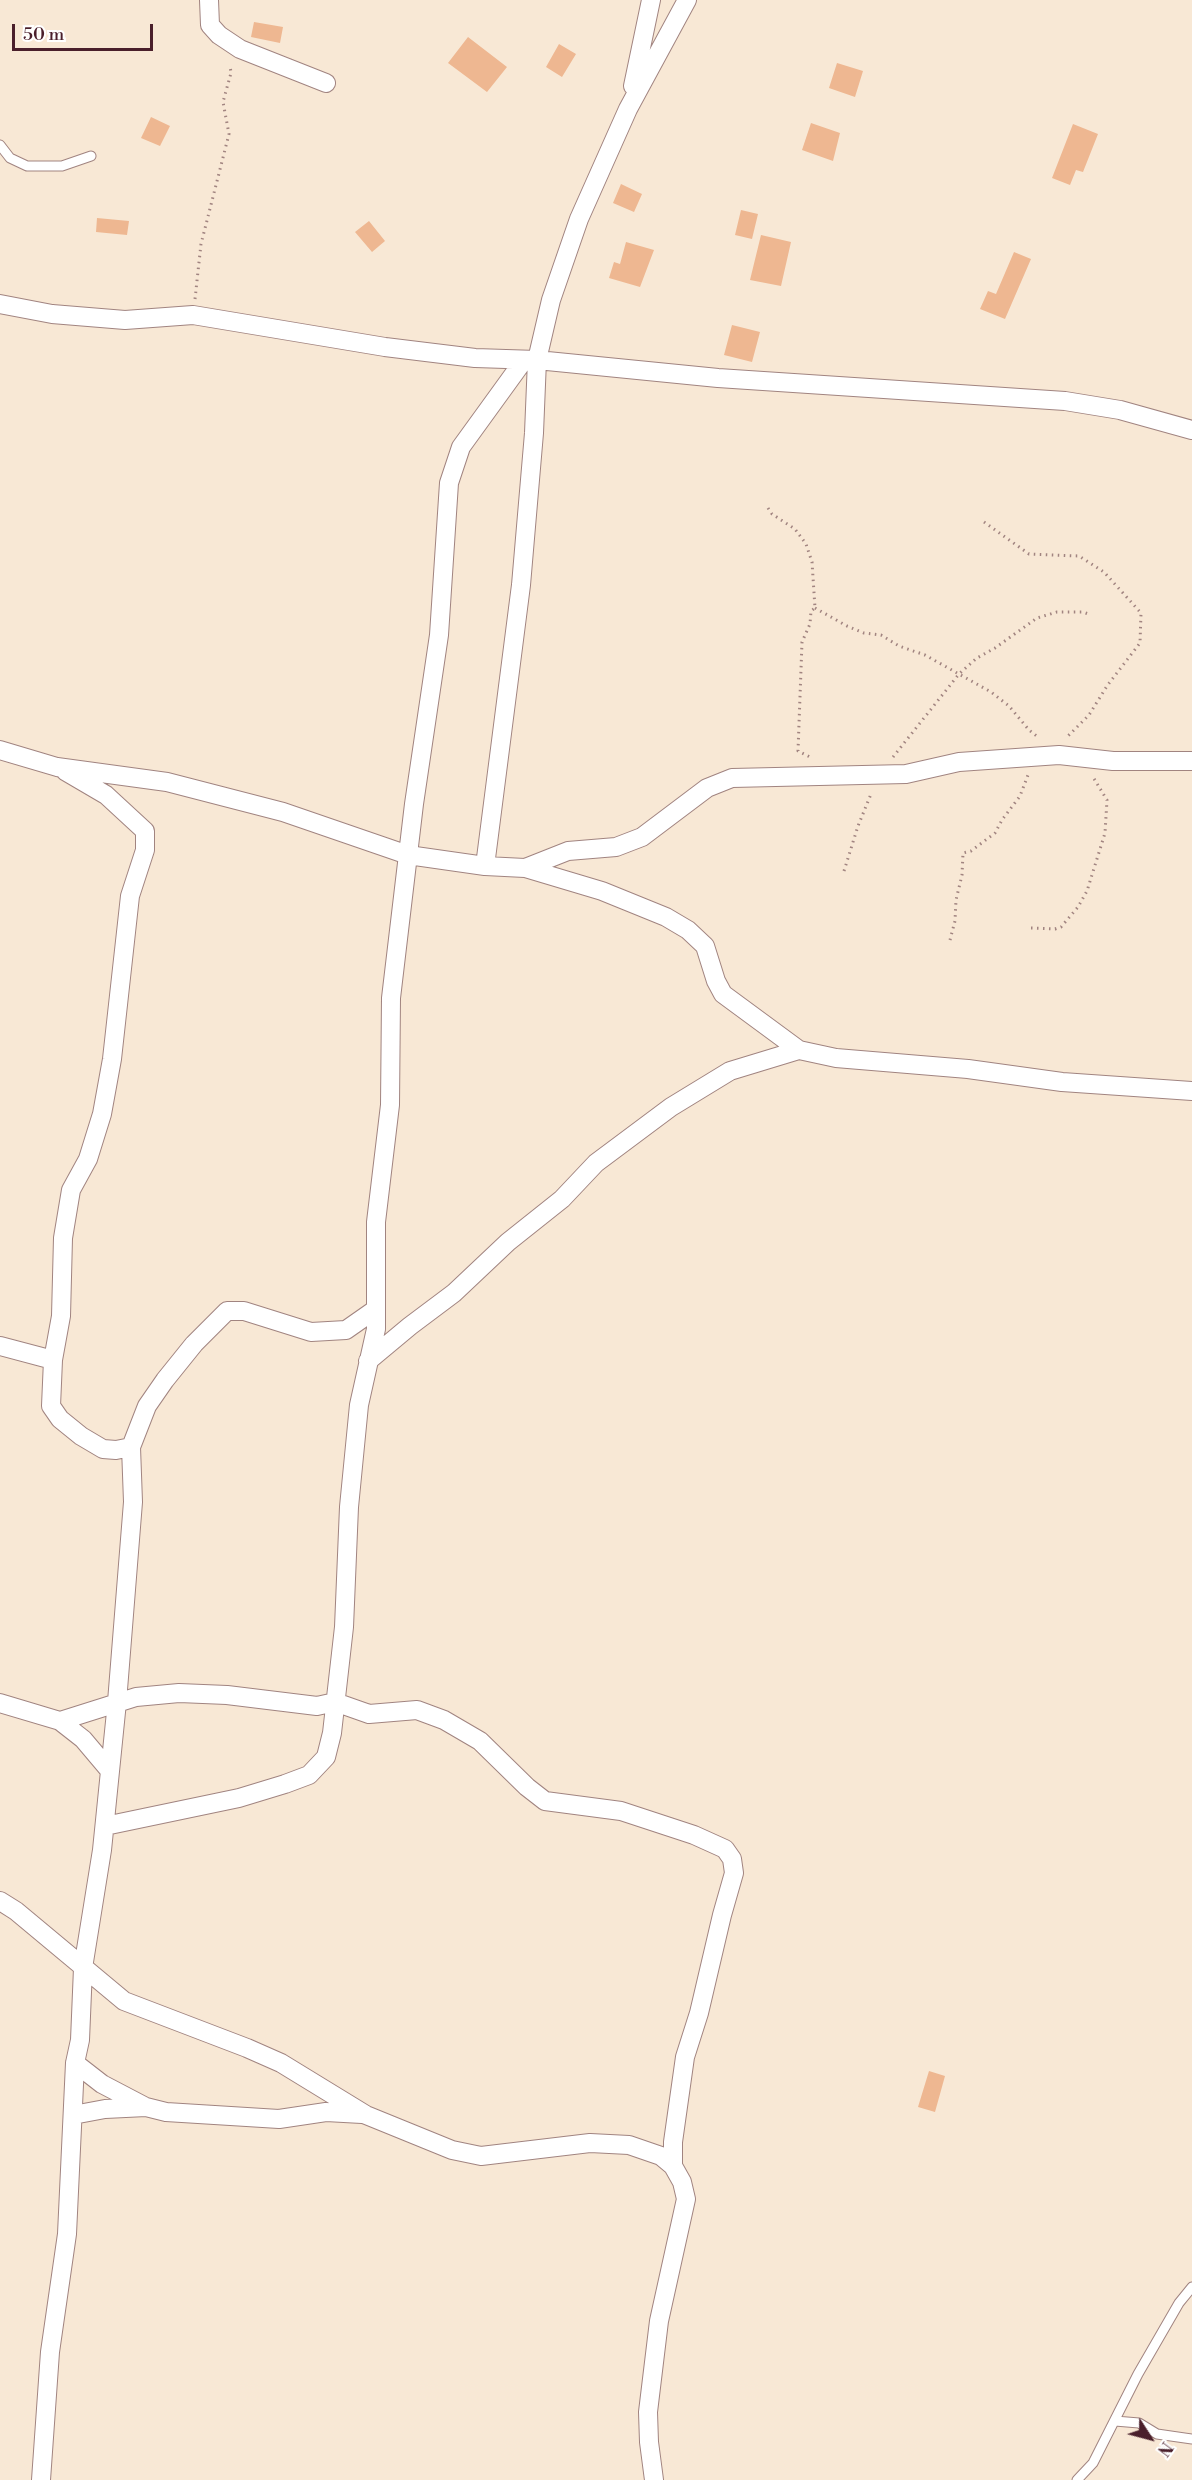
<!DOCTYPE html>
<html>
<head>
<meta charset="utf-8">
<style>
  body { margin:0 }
  #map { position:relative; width:1192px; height:2480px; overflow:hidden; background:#f8e8d5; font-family:"Libre Bodoni",serif }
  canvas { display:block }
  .north { position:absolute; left:1120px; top:2408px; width:60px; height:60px; -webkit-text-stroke:4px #fff; paint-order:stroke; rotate:126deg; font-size:16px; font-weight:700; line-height:24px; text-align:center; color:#4a1f2b }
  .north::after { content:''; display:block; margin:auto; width:21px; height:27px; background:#4a1f2b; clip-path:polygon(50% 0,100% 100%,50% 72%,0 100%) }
  .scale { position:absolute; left:12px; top:24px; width:141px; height:27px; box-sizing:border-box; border:3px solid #4a1f2b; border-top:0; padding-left:8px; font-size:18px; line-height:21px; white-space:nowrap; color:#4a1f2b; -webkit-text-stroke:4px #fff; paint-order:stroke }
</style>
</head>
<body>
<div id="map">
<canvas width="1192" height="2480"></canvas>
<div class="north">N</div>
<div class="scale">50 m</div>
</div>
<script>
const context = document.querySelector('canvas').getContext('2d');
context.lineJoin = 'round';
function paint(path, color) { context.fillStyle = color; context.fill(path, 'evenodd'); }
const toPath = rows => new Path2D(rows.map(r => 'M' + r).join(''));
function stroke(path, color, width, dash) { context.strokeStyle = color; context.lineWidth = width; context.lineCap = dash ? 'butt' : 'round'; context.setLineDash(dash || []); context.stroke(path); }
paint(toPath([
  [254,22,283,27,280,43,251,37],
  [468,37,507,67,487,92,448,63],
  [559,44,576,54,562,77,546,67],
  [837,63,863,71,855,97,829,88],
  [151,117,170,126,160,146,141,138],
  [811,123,840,133,833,161,802,150],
  [1073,124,1098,134,1083,172,1076,170,1070,185,1052,178],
  [621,184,642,194,634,212,613,203],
  [741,210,758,214,752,239,735,235],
  [97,218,129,221,127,235,96,232],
  [369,221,385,241,372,252,355,232],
  [761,235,791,242,781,286,750,280],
  [626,242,654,250,640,287,609,278,614,262,620,264],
  [1014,252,1031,259,1005,319,980,309,988,291,996,294],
  [732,325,760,332,752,362,724,355],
  [929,2071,945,2076,935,2112,918,2107]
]), '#eeb791');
const service = toPath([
  [0,145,10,158,27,166,62,166,91,156],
  [1115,2421,1139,2423,1157,2434,1192,2439],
  [1077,2480,1093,2463,1138,2374,1179,2303,1192,2287]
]);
const minor = toPath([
  [209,0,210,25,219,35,240,49,326,83],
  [633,86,651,0],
  [0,304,52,314,125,320,193,315,385,347,475,358,537,360,718,378,1065,401,1120,410,1192,430],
  [0,750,57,767,167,782,283,812,408,855,485,866,525,868,602,891,666,917,688,930,705,946,716,981,723,994,799,1050,836,1058,968,1069,1062,1082,1192,1091],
  [65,771,106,795,145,831,145,850,130,896,112,1059,102,1114,88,1159,71,1190,63,1238,61,1316,53,1360,51,1406,60,1419,81,1436,103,1449,116,1450,131,1447],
  [485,866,521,585,534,433,537,360,551,300,579,219,628,109,687,0],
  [525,868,568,851,616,847,642,837,707,788,732,778,906,774,959,762,1059,755,1113,761,1192,761],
  [0,1346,53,1360],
  [368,1361,410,1326,454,1293,508,1242,562,1199,596,1163,671,1107,730,1071,799,1050],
  [0,1703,60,1721,83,1739,110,1771],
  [60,1721,136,1697,179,1693,227,1695,317,1706,335,1702,369,1714,417,1710,444,1720,480,1741,527,1787,545,1801,621,1811,694,1835,725,1849,732,1859,734,1873,722,1915,699,2013,685,2057,673,2142,673,2166],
  [105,1826,239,1798,285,1784,309,1775,326,1757,332,1733,344,1627,349,1507,359,1405,376,1329,376,1222,390,1105,391,998,414,804,439,635,449,483,461,447,524,360],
  [0,1901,16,1911,124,2001,247,2048,281,2063,366,2115,452,2150,481,2156,590,2143,629,2145,661,2156,673,2166,682,2182,686,2199,659,2321,648,2412,649,2442,654,2480],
  [75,2063,102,2084,144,2106],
  [73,2115,105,2109,146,2107,166,2112,279,2119,326,2112,362,2114],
  [41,2480,50,2352,67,2234,75,2063,80,2040,83,1968,102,1850,117,1702,133,1502,131,1447,147,1406,165,1380,194,1344,227,1311,244,1311,311,1332,346,1330,376,1309]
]);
stroke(service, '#a18480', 11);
stroke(minor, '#a18480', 20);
stroke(toPath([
  [195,299,201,244,229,134,223,102,231,73,230,65],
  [768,508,772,514,795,529,806,544,812,562,815,608,811,611,810,624,802,642,798,751,812,758],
  [984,522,1029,554,1079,556,1104,572,1141,613,1140,643,1107,686,1089,715,1067,737],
  [815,608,847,626,864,633,881,635,899,646,925,655,991,692,1009,706,1029,730,1038,737],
  [893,757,959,674,977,658,995,648,1037,618,1057,612,1083,612,1091,615],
  [844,871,858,826,871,794],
  [1031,928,1055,929,1061,927,1078,907,1087,891,1105,833,1107,800,1093,777],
  [950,940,955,921,956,900,962,875,963,853,971,851,995,833,1002,820,1020,796,1028,775]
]), '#a18480', 3, [1.5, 4.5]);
stroke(service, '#fff', 9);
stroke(minor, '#fff', 18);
</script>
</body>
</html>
